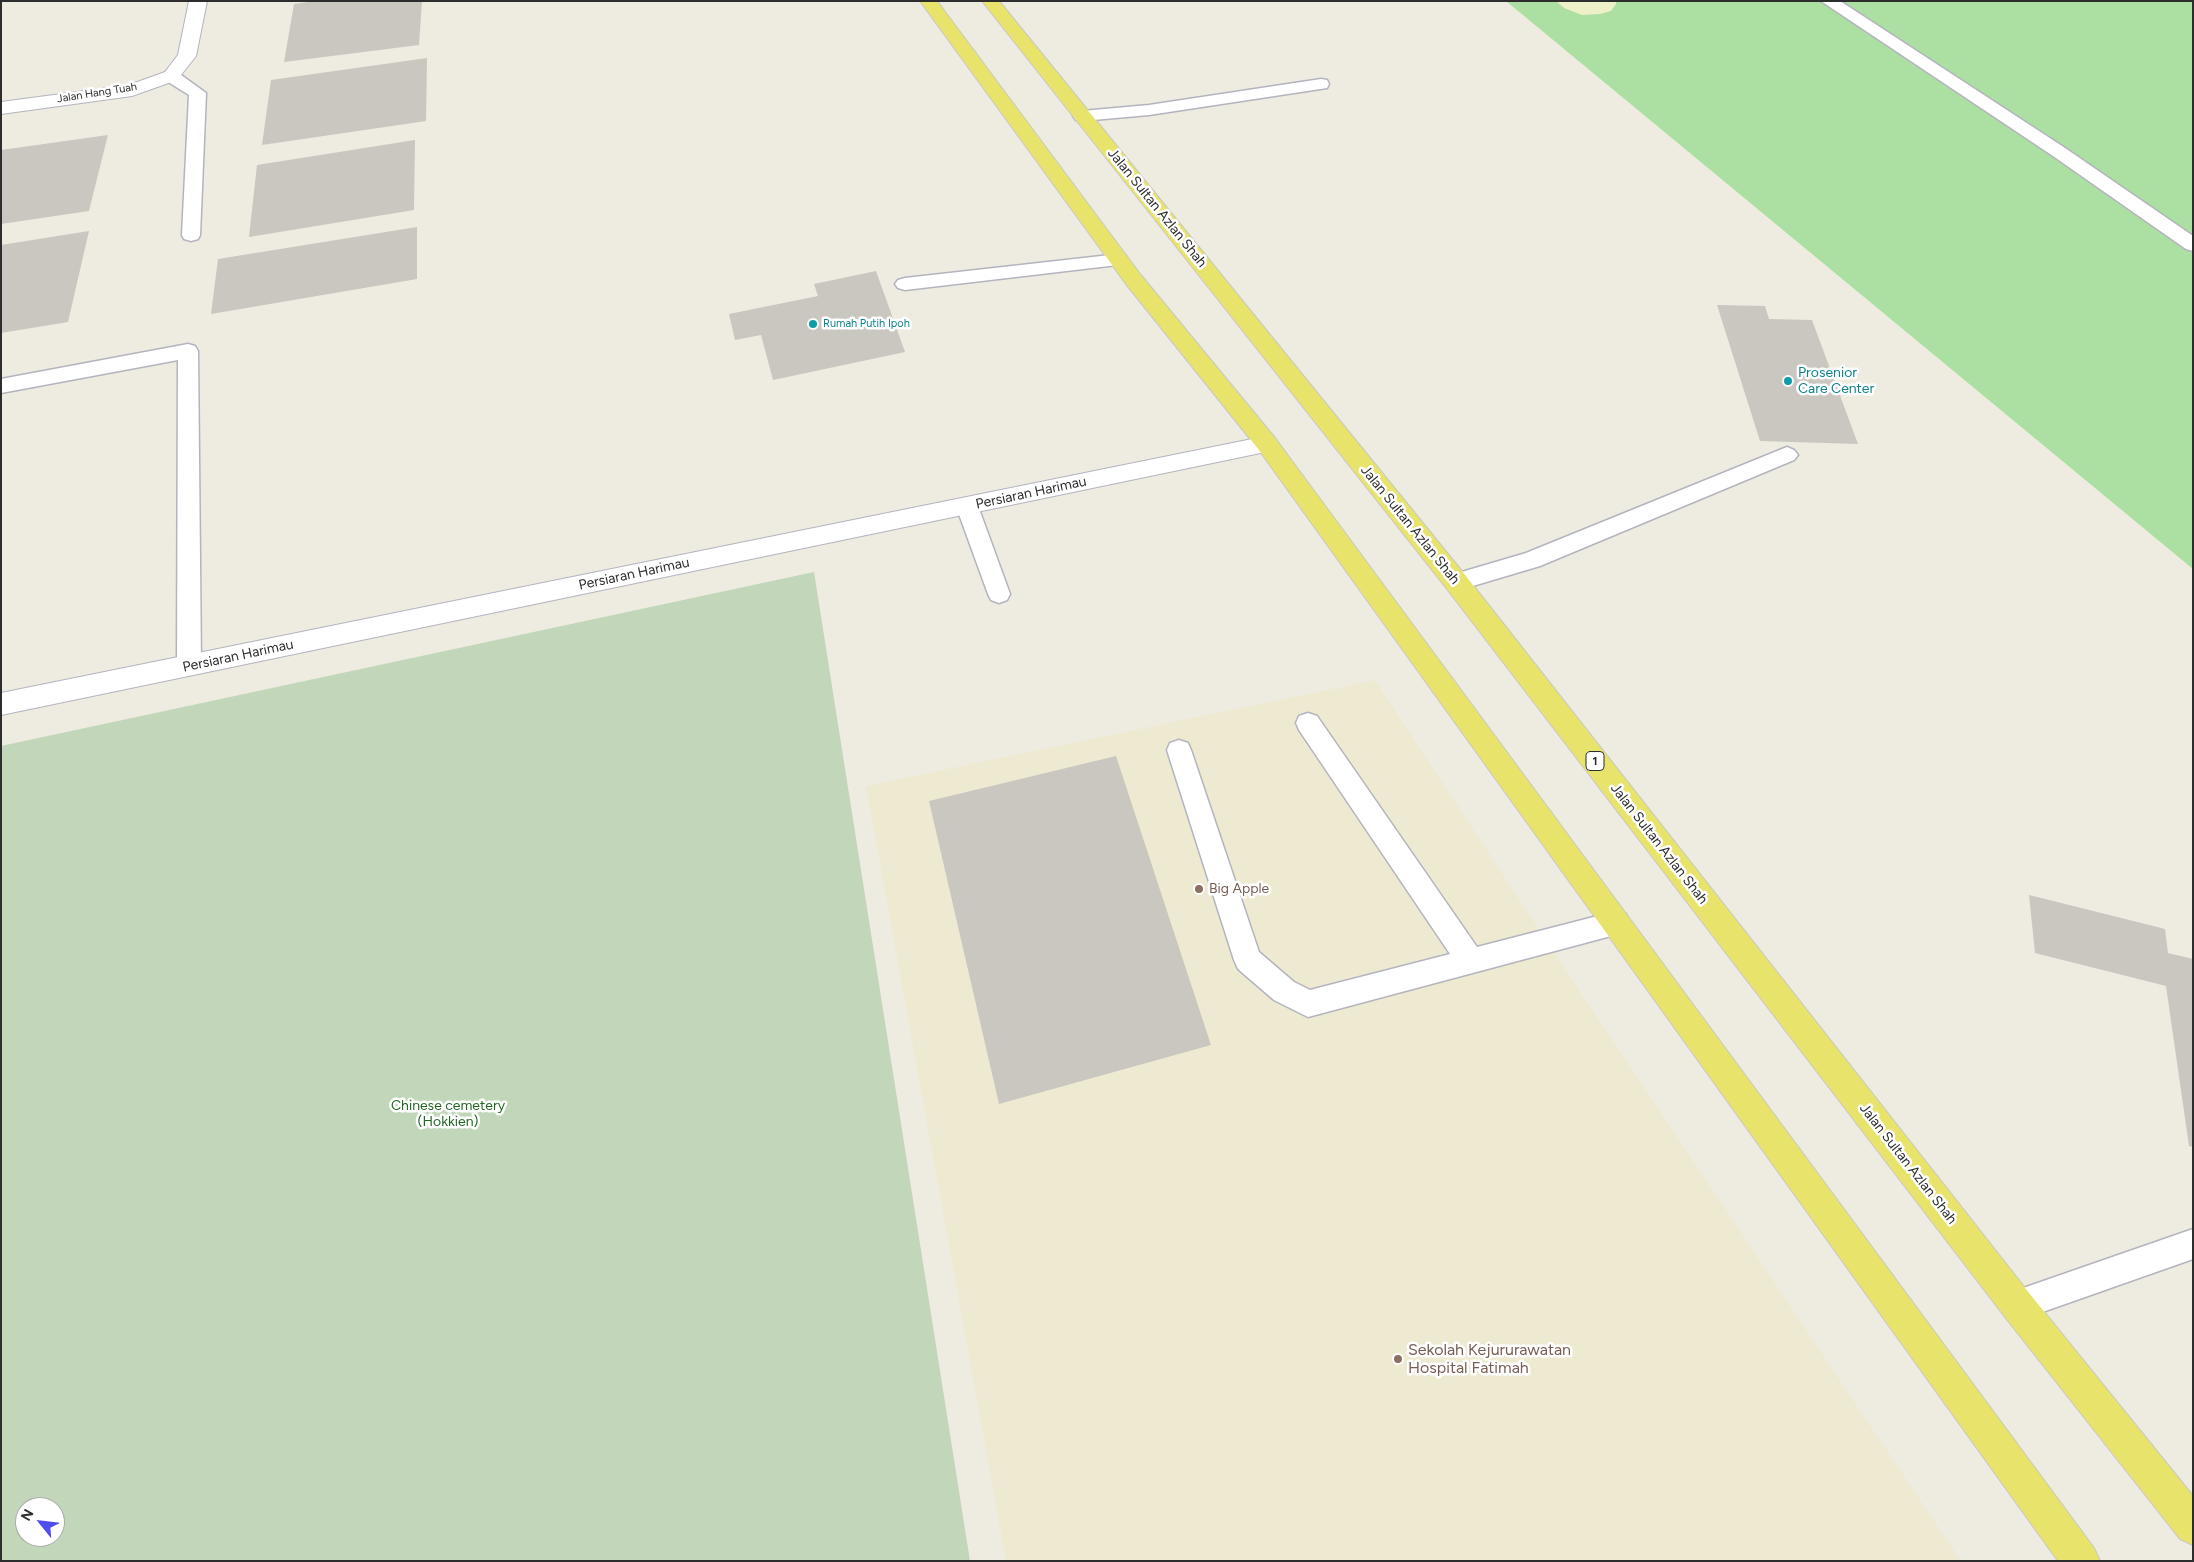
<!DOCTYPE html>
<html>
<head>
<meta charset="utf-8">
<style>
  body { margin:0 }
  #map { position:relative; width:2194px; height:1562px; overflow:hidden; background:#eeebe1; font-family:Figtree,sans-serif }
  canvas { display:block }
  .frame { position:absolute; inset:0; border:2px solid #2d2d2d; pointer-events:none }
  .north { position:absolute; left:15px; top:1497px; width:50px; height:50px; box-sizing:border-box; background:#fff; border:1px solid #ababab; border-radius:50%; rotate:299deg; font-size:14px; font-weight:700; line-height:20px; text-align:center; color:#2d2d2d }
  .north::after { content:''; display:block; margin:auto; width:18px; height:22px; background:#4f4dee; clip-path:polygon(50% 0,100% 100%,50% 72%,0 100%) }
</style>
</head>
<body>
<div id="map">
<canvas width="2194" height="1562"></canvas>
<div class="frame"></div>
<div class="north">N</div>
</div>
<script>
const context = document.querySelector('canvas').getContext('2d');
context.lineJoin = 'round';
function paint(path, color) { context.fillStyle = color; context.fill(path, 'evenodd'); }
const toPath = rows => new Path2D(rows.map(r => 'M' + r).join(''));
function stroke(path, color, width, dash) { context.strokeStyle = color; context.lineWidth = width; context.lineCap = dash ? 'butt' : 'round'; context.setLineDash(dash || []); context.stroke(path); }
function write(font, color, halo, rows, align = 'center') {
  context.font = font + ' Figtree,sans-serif'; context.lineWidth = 5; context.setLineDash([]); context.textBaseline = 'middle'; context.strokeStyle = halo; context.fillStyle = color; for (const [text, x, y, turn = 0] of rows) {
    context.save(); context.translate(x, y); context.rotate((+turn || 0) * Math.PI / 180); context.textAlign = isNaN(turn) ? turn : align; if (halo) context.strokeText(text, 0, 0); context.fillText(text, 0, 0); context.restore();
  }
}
paint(toPath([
  [1375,680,1581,993,1961,1561,1006,1561,866,786]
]), '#eeead2');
paint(toPath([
  [1506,1,2193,1,2193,569]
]), '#abe0a2');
paint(toPath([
  [1556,1,1616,1,1616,4,1611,11,1600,14,1582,15,1564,8]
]), '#eef0c7');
paint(toPath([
  [814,572,970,1561,1,1561,1,746],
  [25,1507,55,1507,55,1537,25,1537]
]), '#c2d6b9');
paint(toPath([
  [315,1,422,1,419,45,284,62,294,4],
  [427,58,426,121,262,145,271,80],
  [108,135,89,211,1,224,1,150],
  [415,140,414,210,249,237,257,165],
  [417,227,417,279,211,314,218,259],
  [89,231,68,322,1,333,1,245],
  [876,271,905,352,773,380,761,335,735,340,729,314,818,296,814,284],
  [1717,305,1765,306,1769,319,1812,320,1858,444,1760,441],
  [1116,756,1211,1045,999,1104,929,801],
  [2029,895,2165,929,2168,953,2193,959,2193,1147,2189,1146,2166,986,2035,953]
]), '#c9c7c0');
const service = toPath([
  [1821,1,1840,1,2065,148,2193,236,2193,251,2186,249,2053,156,1821,1],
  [171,71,177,72,206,93,200,235,198,239,191,241,184,239,182,235,189,95,165,80,163,76,165,72,171,71],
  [1321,79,1327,80,1329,84,1327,88,1149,115,1082,121,1076,120,1073,116,1076,112,1082,111,1149,105,1321,79],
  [1119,254,1126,256,1128,260,1126,264,905,290,898,288,895,284,898,280,905,278,1119,254],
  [188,344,195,346,198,351,201,665,197,672,189,675,181,672,177,665,178,360,1,393,1,379,188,344],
  [1787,447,1794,450,1798,455,1794,460,1540,566,1456,591,1448,588,1445,582,1448,576,1526,553,1787,447],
  [967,498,975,500,978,506,1010,594,1007,600,999,603,991,600,988,594,956,506,959,500,967,498],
  [1308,713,1317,716,1477,947,1617,911,1626,914,1630,923,1626,932,1308,1017,1274,1000,1238,969,1234,960,1167,750,1170,743,1179,740,1188,743,1191,750,1259,952,1294,982,1310,990,1450,954,1299,730,1296,723,1299,716,1308,713],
  [2193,1229,2193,1259,2017,1321,2006,1316,2001,1305,2006,1294,2193,1229]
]);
const minor = toPath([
  [189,1,207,1,196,56,177,80,132,96,1,114,1,102,129,85,165,72,178,55,189,1],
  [1267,436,1275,438,1279,444,1275,450,1,715,1,693,1267,436]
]);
const primary = toPath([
  [920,1,937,1,1140,274,1275,438,2094,1548,2100,1561,2058,1561,1259,450,1126,284,920,1],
  [982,1,999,1,1465,575,2029,1293,2193,1496,2193,1545,2180,1539,2005,1317,1447,589,982,1]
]);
stroke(service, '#b4b4bf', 3);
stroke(minor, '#b4b4bf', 2);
stroke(primary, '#c8c8c8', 2);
paint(service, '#fff');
paint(minor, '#fff');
paint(primary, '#e8e36b');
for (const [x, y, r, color] of [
  [813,324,5,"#0f9aa8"],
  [1788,381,5,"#0f9aa8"],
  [1199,889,5,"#8d6e63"],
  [1398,1359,5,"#8d6e63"]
]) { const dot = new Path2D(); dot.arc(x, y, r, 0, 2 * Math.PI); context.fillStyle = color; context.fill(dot); stroke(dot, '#fff', 2); }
write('11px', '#2d2d2d', '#fff', [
  ["Jalan Hang Tuah",97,93,-9]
]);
write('11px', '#0d838f', '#fff', [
  ["Rumah Putih Ipoh",823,324]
], 'left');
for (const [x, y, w] of [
  [1595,761,18]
]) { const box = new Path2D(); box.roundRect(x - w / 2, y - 9.5, w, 19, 4); context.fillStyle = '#fff'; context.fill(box); stroke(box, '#2d2d2d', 1); }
write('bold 12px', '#2d2d2d', null, [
  ["1",1595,761]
]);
write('14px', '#2d2d2d', '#fff', [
  ["Jalan Sultan Azlan Shah",1157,208,51],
  ["Persiaran Harimau",1031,493,-12],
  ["Jalan Sultan Azlan Shah",1410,525,51],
  ["Persiaran Harimau",634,574,-12],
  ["Persiaran Harimau",238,656,-12],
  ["Jalan Sultan Azlan Shah",1659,844,52],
  ["Jalan Sultan Azlan Shah",1908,1164,52]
]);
write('14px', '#0d838f', '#fff', [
  ["Prosenior",1798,373],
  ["Care Center",1798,389]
], 'left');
write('14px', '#785e54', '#fff', [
  ["Big Apple",1209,889]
], 'left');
write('14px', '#216720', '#fff', [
  ["Chinese cemetery",448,1106],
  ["(Hokkien)",448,1122]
]);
write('16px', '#785e54', '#fff', [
  ["Sekolah Kejururawatan",1408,1350],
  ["Hospital Fatimah",1408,1368]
], 'left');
</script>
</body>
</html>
